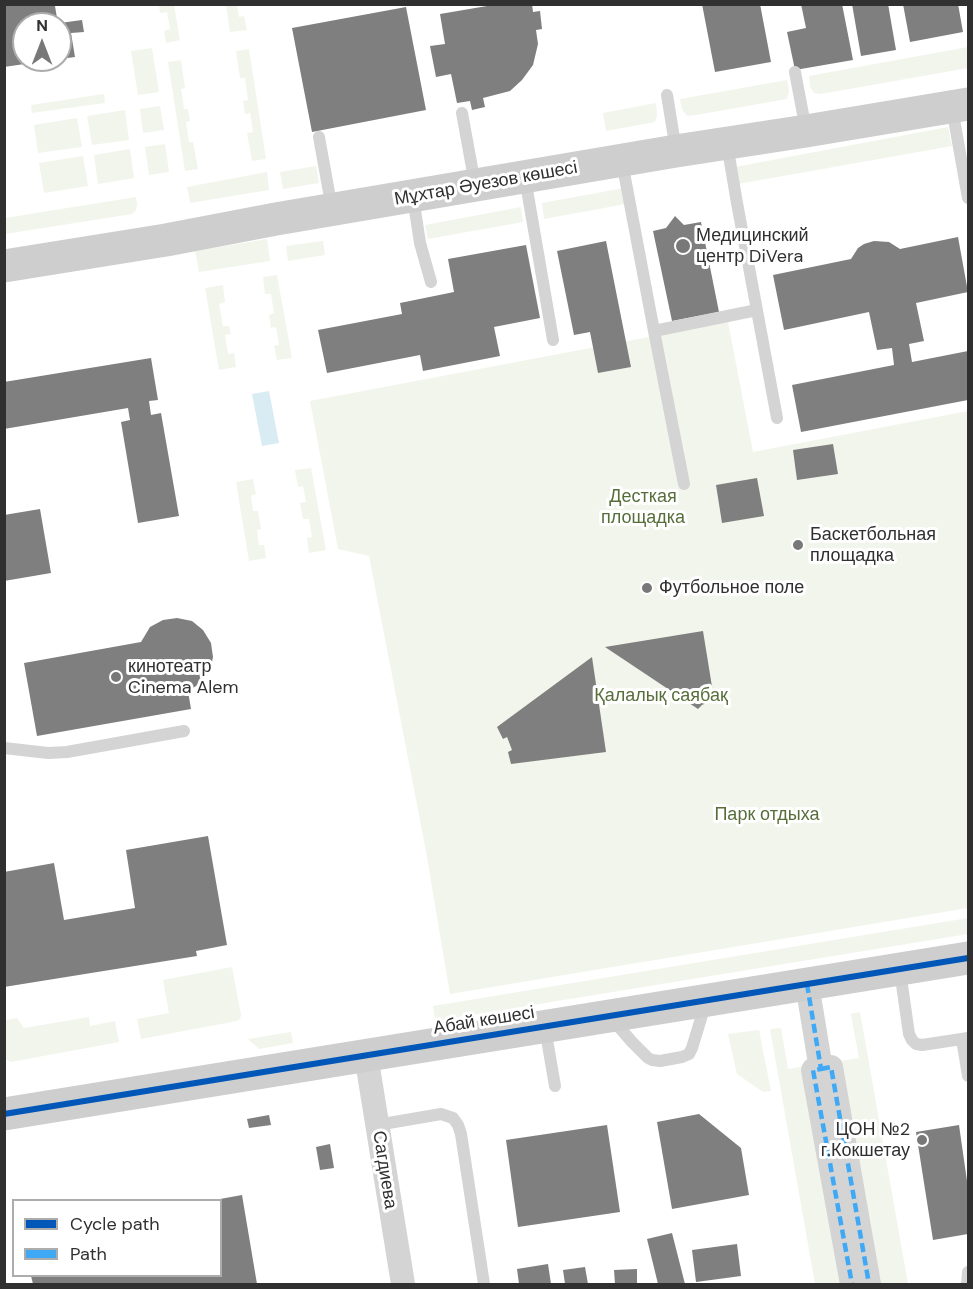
<!DOCTYPE html>
<html>
<head>
<meta charset="utf-8">
<style>
  body { margin:0 }
  #map { position:relative; width:973px; height:1289px; overflow:hidden; background:#fff; font-family:"DM Sans",sans-serif }
  canvas { display:block }
  .frame { position:absolute; inset:0; border:6px solid #303030; pointer-events:none }
  .legend { position:absolute; left:12px; top:1199px; width:210px; height:78px; box-sizing:border-box; background:#fff; border:2px solid #acacac; margin:0; padding:8px 10px; list-style:none; font-size:18px; color:#303030 }
  .legend li { display:flex; align-items:center; gap:12px; height:30px }
  .legend b { width:30px; border:2px solid #acacac }
  .north { position:absolute; left:12px; top:12px; width:60px; height:60px; box-sizing:border-box; background:#fff; border:2px solid #acacac; border-radius:50%; rotate:0deg; font-size:16px; font-weight:700; line-height:24px; text-align:center; color:#303030 }
  .north::after { content:''; display:block; margin:auto; width:21px; height:27px; background:#787878; clip-path:polygon(50% 0,100% 100%,50% 72%,0 100%) }
</style>
</head>
<body>
<div id="map">
<canvas width="973" height="1289"></canvas>
<div class="frame"></div>
<ul class="legend">
<li><b style="height:8px;background:#0057b8"></b>Cycle path</li>
<li><b style="height:8px;background:#3fa9f5"></b>Path</li>
</ul>
<div class="north">N</div>
</div>
<script>
const context = document.querySelector('canvas').getContext('2d');
context.lineJoin = 'round';
function paint(path, color) { context.fillStyle = color; context.fill(path, 'evenodd'); }
const toPath = rows => new Path2D(rows.map(r => 'M' + r).join(''));
function stroke(path, color, width, dash) { context.strokeStyle = color; context.lineWidth = width; context.lineCap = dash ? 'butt' : 'round'; context.setLineDash(dash || []); context.stroke(path); }
function write(font, color, halo, rows, align = 'center') {
  context.font = font + ' "DM Sans",sans-serif'; context.lineWidth = 6; context.setLineDash([]); context.textBaseline = 'middle'; context.strokeStyle = halo; context.fillStyle = color; for (const [text, x, y, turn = 0] of rows) {
    context.save(); context.translate(x, y); context.rotate((+turn || 0) * Math.PI / 180); context.textAlign = isNaN(turn) ? turn : align; if (halo) context.strokeText(text, 0, 0); context.fillText(text, 0, 0); context.restore();
  }
}
paint(toPath([
  [159,5,174,5,180,40,166,43,164,31,170,29,167,12,160,13],
  [226,5,237,5,239,17,244,16,247,30,230,32],
  [968,47,968,68,821,94,814,93,810,87,809,76],
  [152,48,159,92,138,95,131,51],
  [249,49,266,159,252,161,247,133,253,132,250,113,245,114,243,101,248,100,245,78,240,78,236,51],
  [181,60,185,88,181,89,184,109,188,109,190,121,186,122,189,142,193,142,198,169,185,171,168,62],
  [787,80,789,91,787,99,696,115,688,116,682,110,680,99],
  [104,94,105,103,32,113,31,105],
  [656,103,657,116,655,122,606,131,603,113],
  [160,106,164,130,143,133,140,109],
  [125,110,129,140,92,145,87,116],
  [77,118,82,147,38,153,34,125],
  [948,127,952,146,738,184,735,167],
  [165,144,169,172,149,175,145,147],
  [130,149,134,178,98,184,94,155],
  [83,156,88,186,44,193,39,163],
  [316,166,319,183,283,189,280,172],
  [267,172,269,190,190,203,187,187],
  [624,188,626,204,544,219,542,203],
  [136,197,137,204,136,210,132,214,5,234,5,218],
  [521,207,523,222,428,239,425,225],
  [267,239,270,261,199,272,195,251],
  [323,241,325,255,288,261,286,246],
  [277,275,292,358,277,360,274,346,279,345,276,327,271,328,269,315,274,313,271,294,265,294,263,277],
  [223,285,225,302,219,304,223,326,229,326,231,334,225,335,228,354,234,353,236,367,219,370,205,288],
  [728,322,753,452,968,411,968,908,450,994,425,846,369,556,338,549,310,401],
  [311,468,326,550,309,553,307,538,312,537,309,519,303,519,300,503,306,502,303,486,298,487,295,470],
  [253,479,256,494,251,496,253,511,258,511,261,529,257,530,259,545,264,545,266,558,249,561,236,482],
  [968,918,968,934,435,1021,433,1006],
  [232,967,241,1015,240,1019,237,1021,141,1039,137,1019,169,1013,163,980],
  [860,1012,908,1284,873,1284,834,1062,859,1058,851,1014],
  [89,1017,90,1026,115,1021,119,1042,11,1062,5,1059,5,1020,17,1018,24,1028],
  [781,1028,788,1069,805,1066,843,1284,815,1284,770,1029],
  [759,1030,771,1091,763,1092,737,1074,728,1034],
  [291,1032,293,1043,259,1049,248,1039]
]), '#f2f5ec');
paint(toPath([
  [269,391,279,443,262,446,252,394]
]), '#d9ebf3');
paint(toPath([
  [4,4,55,6,58,24,24,24,24,60,45,60,45,61,4,67],
  [487,4,532,4,533,12,540,11,542,29,536,30,538,44,533,65,522,80,510,91,483,98,485,107,472,110,470,101,457,103,451,74,436,77,430,46,445,44,440,14,487,6],
  [702,4,760,4,771,62,715,72],
  [801,4,842,4,853,60,795,70,787,32,806,28],
  [852,4,888,4,896,50,861,56],
  [903,4,958,4,963,32,910,42],
  [406,7,426,110,312,132,292,28],
  [82,20,84,32,71,33,75,57,60,59,60,23],
  [675,216,684,225,701,222,719,312,672,321,653,231,666,228],
  [958,237,968,292,916,303,924,341,909,344,912,362,968,351,968,400,801,432,792,385,894,365,892,348,877,350,869,312,784,330,773,275,851,259,858,248,864,244,874,241,889,242,900,249],
  [606,241,631,367,598,373,590,332,574,335,557,251],
  [526,245,540,318,494,327,500,356,423,371,420,355,327,373,318,330,402,314,400,303,454,292,448,259],
  [151,358,158,400,149,401,151,415,161,413,179,516,138,523,121,422,130,420,128,408,4,429,4,382],
  [833,444,838,474,797,480,793,450],
  [757,478,764,516,722,523,716,485],
  [40,509,51,573,4,581,4,515],
  [177,618,192,621,203,630,211,643,213,657,210,672,201,683,188,691,191,709,37,736,24,663,141,642,150,627,163,620],
  [703,631,714,699,702,705,698,709,605,647],
  [592,657,606,752,511,764,508,752,512,750,507,737,503,739,497,727],
  [208,836,227,945,196,951,197,956,4,987,4,872,54,863,64,920,135,908,126,850],
  [699,1114,741,1148,749,1195,672,1209,657,1122],
  [269,1115,271,1125,249,1128,247,1119],
  [607,1125,620,1212,518,1227,506,1140],
  [959,1125,968,1188,968,1234,933,1240,916,1132],
  [330,1144,334,1168,320,1170,316,1147],
  [242,1195,257,1284,33,1284,31,1276,220,1276,220,1199],
  [672,1233,685,1284,658,1284,647,1239],
  [737,1244,741,1276,696,1282,692,1250],
  [548,1264,551,1284,519,1284,517,1269],
  [585,1267,588,1284,565,1284,563,1270],
  [637,1269,637,1284,615,1284,614,1270]
]), '#7f7f7f');
stroke(toPath([
  [795,72,806,130],
  [667,95,676,150],
  [952,108,968,198],
  [462,113,475,184],
  [319,137,332,209],
  [727,144,737,203,777,418],
  [622,162,654,331,684,484],
  [525,178,553,340],
  [413,197,420,243,431,282],
  [654,331,757,310],
  [4,748,48,753,67,752,184,731],
  [900,971,909,1034,912,1040,916,1044,922,1045,968,1038],
  [612,1019,632,1042,648,1058,652,1060,660,1061,682,1057,689,1054,692,1048,706,1002],
  [545,1028,555,1086],
  [962,1039,968,1076],
  [377,1125,441,1114,453,1118,458,1125,461,1134,484,1284],
  [967,1284,968,1272]
]), '#d4d4d4', 12);
stroke(toPath([
  [807,984,821,1069,813,1070,852,1284],
  [366,1055,403,1284],
  [821,1069,831,1067,869,1284]
]), '#d4d4d4', 24);
stroke(toPath([
  [4,266,166,240,276,219,676,151,806,131,968,104],
  [4,1114,968,958]
]), '#cecece', 33);
stroke(toPath([
  [807,984,821,1069,813,1070,852,1284],
  [821,1069,831,1067,869,1284]
]), '#3fa9f5', 4.5, [9, 4.5]);
stroke(toPath([
  [4,1114,968,958]
]), '#0057b8', 6);
for (const [x, y, r, color] of [
  [683,246,8,"#787878"],
  [798,545,6,"#787878"],
  [647,588,6,"#787878"],
  [116,677,6,"#787878"],
  [922,1140,6,"#787878"]
]) { const dot = new Path2D(); dot.arc(x, y, r, 0, 2 * Math.PI); context.fillStyle = color; context.fill(dot); stroke(dot, '#fff', 2); }
write('18px', '#303030', '#fff', [
  ["Мұхтар Әуезов көшесі",486,184,-10],
  ["Абай көшесі",484,1021,-9],
  ["Сагдиева",384,1170,81]
]);
write('18px', '#303030', '#fff', [
  ["Медицинский",696,236],
  ["центр DiVera",696,257],
  ["Баскетбольная",810,535],
  ["площадка",810,556],
  ["Футбольное поле",659,588],
  ["кинотеатр",128,667],
  ["Cinema Alem",128,688],
  ["ЦОН №2",910,1130,"right"],
  ["г.Кокшетау",910,1151,"right"]
], 'left');
write('18px', '#576e3b', '#fff', [
  ["Десткая",643,497],
  ["площадка",643,518],
  ["Қалалық саябақ",661,696],
  ["Парк отдыха",767,815]
]);
</script>
</body>
</html>
